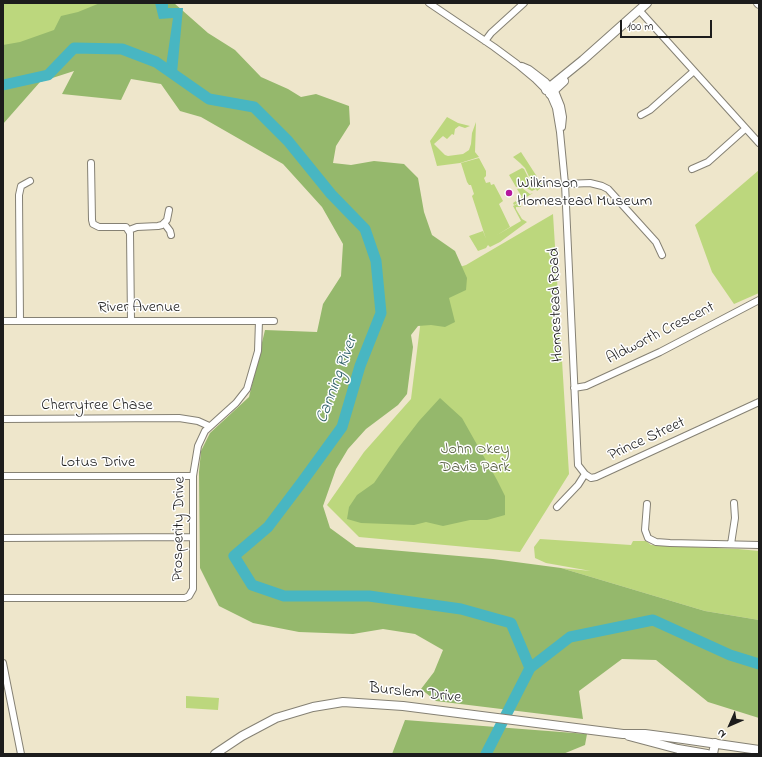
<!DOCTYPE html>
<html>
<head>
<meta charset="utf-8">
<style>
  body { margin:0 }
  #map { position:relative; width:762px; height:757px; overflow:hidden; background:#eee6cb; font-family:"Indie Flower",sans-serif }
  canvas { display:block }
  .frame { position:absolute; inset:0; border:4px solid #1c1c1c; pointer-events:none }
  .north { position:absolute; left:710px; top:705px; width:40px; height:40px; -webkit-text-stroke:3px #fff; paint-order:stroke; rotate:225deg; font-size:11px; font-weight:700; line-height:16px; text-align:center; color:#1c1c1c }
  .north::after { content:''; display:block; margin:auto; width:14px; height:18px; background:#1c1c1c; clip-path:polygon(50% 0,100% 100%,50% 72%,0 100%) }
  .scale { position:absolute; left:620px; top:20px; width:92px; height:18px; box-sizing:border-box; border:2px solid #1c1c1c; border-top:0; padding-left:5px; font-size:12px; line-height:14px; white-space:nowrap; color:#1c1c1c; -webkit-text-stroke:3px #fff; paint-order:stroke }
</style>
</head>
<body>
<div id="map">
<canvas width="762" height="757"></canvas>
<div class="frame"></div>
<div class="north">N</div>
<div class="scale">100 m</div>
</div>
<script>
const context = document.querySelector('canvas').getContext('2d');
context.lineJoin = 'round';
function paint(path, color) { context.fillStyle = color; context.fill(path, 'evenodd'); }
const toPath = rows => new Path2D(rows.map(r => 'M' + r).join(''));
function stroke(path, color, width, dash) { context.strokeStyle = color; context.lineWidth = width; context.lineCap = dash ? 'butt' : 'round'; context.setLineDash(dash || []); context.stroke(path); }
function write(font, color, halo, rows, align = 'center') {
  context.font = font + ' "Indie Flower",sans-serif'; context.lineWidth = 3; context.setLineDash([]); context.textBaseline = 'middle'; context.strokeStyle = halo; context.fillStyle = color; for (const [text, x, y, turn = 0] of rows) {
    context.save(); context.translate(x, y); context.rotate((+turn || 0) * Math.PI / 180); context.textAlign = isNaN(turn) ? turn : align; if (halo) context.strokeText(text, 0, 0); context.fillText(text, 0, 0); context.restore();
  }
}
paint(toPath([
  [3,3,143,3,18,47,3,47],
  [447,117,458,123,470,126,465,128,459,126,455,129,454,135,452,134,447,139,443,136,434,144,445,155,448,156,463,154,469,150,471,144,472,133,476,122,475,152,479,157,460,163,437,166,430,141],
  [521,152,543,186,537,191,536,189,532,191,522,186,516,187,509,175,522,168,524,169,531,183,532,183,525,168,520,163,513,157],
  [479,158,486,171,486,176,484,178,486,183,490,182,491,185,494,184,503,201,499,204,510,227,497,235,521,221,513,206,519,203,521,207,516,207,516,209,522,219,527,222,500,242,490,247,488,245,486,248,478,251,469,236,483,231,486,239,472,196,474,194,471,185,469,185,467,182,461,163],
  [759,170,759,293,734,304,712,272,695,225],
  [522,188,530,194,533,193,514,205,513,203,522,197,517,189],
  [553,214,569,474,520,552,359,537,327,505,364,452,411,399,421,319,431,276,466,265],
  [540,539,631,545,633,541,646,541,651,545,738,549,759,551,759,620,705,611,561,568,591,571,546,563,535,558,534,547],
  [186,696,219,698,218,710,186,708]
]), '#bcd77d');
paint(toPath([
  [100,3,174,3,208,33,235,50,261,77,288,89,301,97,316,94,349,106,350,124,336,146,333,163,351,165,374,161,404,164,418,178,424,212,432,235,455,251,467,278,466,290,449,298,455,322,445,327,431,325,418,326,411,335,413,347,407,394,398,405,366,429,348,449,336,469,323,506,330,528,356,547,493,559,561,568,705,611,759,620,759,718,708,702,656,660,622,659,579,691,583,719,436,701,421,689,434,672,443,650,415,634,383,629,353,634,299,632,253,623,219,606,200,568,199,472,201,451,210,433,249,397,265,330,317,332,323,304,341,276,343,244,322,207,283,164,201,117,180,111,161,84,131,79,121,100,62,94,74,71,40,82,3,124,3,45,20,42,54,30,61,16,78,12],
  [440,398,462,418,497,480,505,496,505,515,487,520,470,520,443,526,426,522,414,525,361,523,347,519,349,507,357,495,374,483,399,447,419,421],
  [405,720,587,734,585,745,563,754,392,754]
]), '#95b86c');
paint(toPath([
  [155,3,168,3,168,8,183,8,177,73,166,66,173,18,159,19]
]), '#48b6c2');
stroke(toPath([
  [3,85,48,75,74,48,122,49,156,62,209,99,254,107,288,141,331,194,365,229,376,261,381,313,360,366,342,427,302,482,268,527,234,556,252,585,284,596,369,596,461,609,511,623,530,668,486,754],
  [530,668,570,637,653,620,730,655,759,664]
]), '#48b6c2', 11);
const minor = toPath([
  [429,3,494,47,517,64,535,79,550,94,556,108,560,132,565,184,578,465,585,474],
  [639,10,759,143],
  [485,41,491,33,524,3],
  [522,66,529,69,546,82,555,91,561,106,563,117,562,127],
  [641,115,650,110,694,71],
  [91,163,92,220,93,224,99,227,126,227,130,233,131,321],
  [692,169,708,162,745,129],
  [565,184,590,183,602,186,608,189,656,242,662,255],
  [164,223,170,231,171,235],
  [129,230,137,227,158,226,162,225,167,220,169,210],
  [3,321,274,321],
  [20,321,19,195,21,186,30,181],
  [574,388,586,386,660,352,759,300],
  [3,419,179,418,198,421,209,426],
  [3,476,193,476],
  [647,504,645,530,648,538,656,542,670,543,759,545],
  [557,507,578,485,585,474,591,478,596,477,759,402],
  [3,538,193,537],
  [731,544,735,518,734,503],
  [3,598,185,598,189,596,193,589,193,476,198,446,205,431,236,403,247,389,258,351,259,321],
  [3,663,21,754]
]);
const major = toPath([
  [758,3,759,4],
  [546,90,583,60,647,3],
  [550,94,564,81],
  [629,736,678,749,707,754],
  [215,754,242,736,276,718,313,707,343,702,403,706,623,734,645,734,683,739,759,750],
  [713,754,715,743]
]);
stroke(minor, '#858174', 8);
stroke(major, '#858174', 10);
stroke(minor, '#fff', 6);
stroke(major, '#fff', 8);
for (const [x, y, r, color] of [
  [509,193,4,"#b5179e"]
]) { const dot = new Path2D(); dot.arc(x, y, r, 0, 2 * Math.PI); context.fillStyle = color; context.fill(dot); stroke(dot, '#fff', 1.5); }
write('16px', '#1c1c1c', '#fff', [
  ["Wilkinson",517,184],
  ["Homestead Museum",517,202]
], 'left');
write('16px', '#1c1c1c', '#fff', [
  ["Homestead Road",557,305,-92],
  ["River Avenue",139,308],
  ["Aldworth Crescent",661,334,-27],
  ["Cherrytree Chase",97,406],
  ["Prince Street",647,440,-25],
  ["Lotus Drive",98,463],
  ["Prosperity Drive",180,529,-89],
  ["Burslem Drive",415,694,6]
]);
write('16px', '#545d3e', '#fff', [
  ["John Okey",475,450],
  ["Davis Park",475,468]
]);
write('italic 17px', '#306167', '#fff', [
  ["Canning River",338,380,-70]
]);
</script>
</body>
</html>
